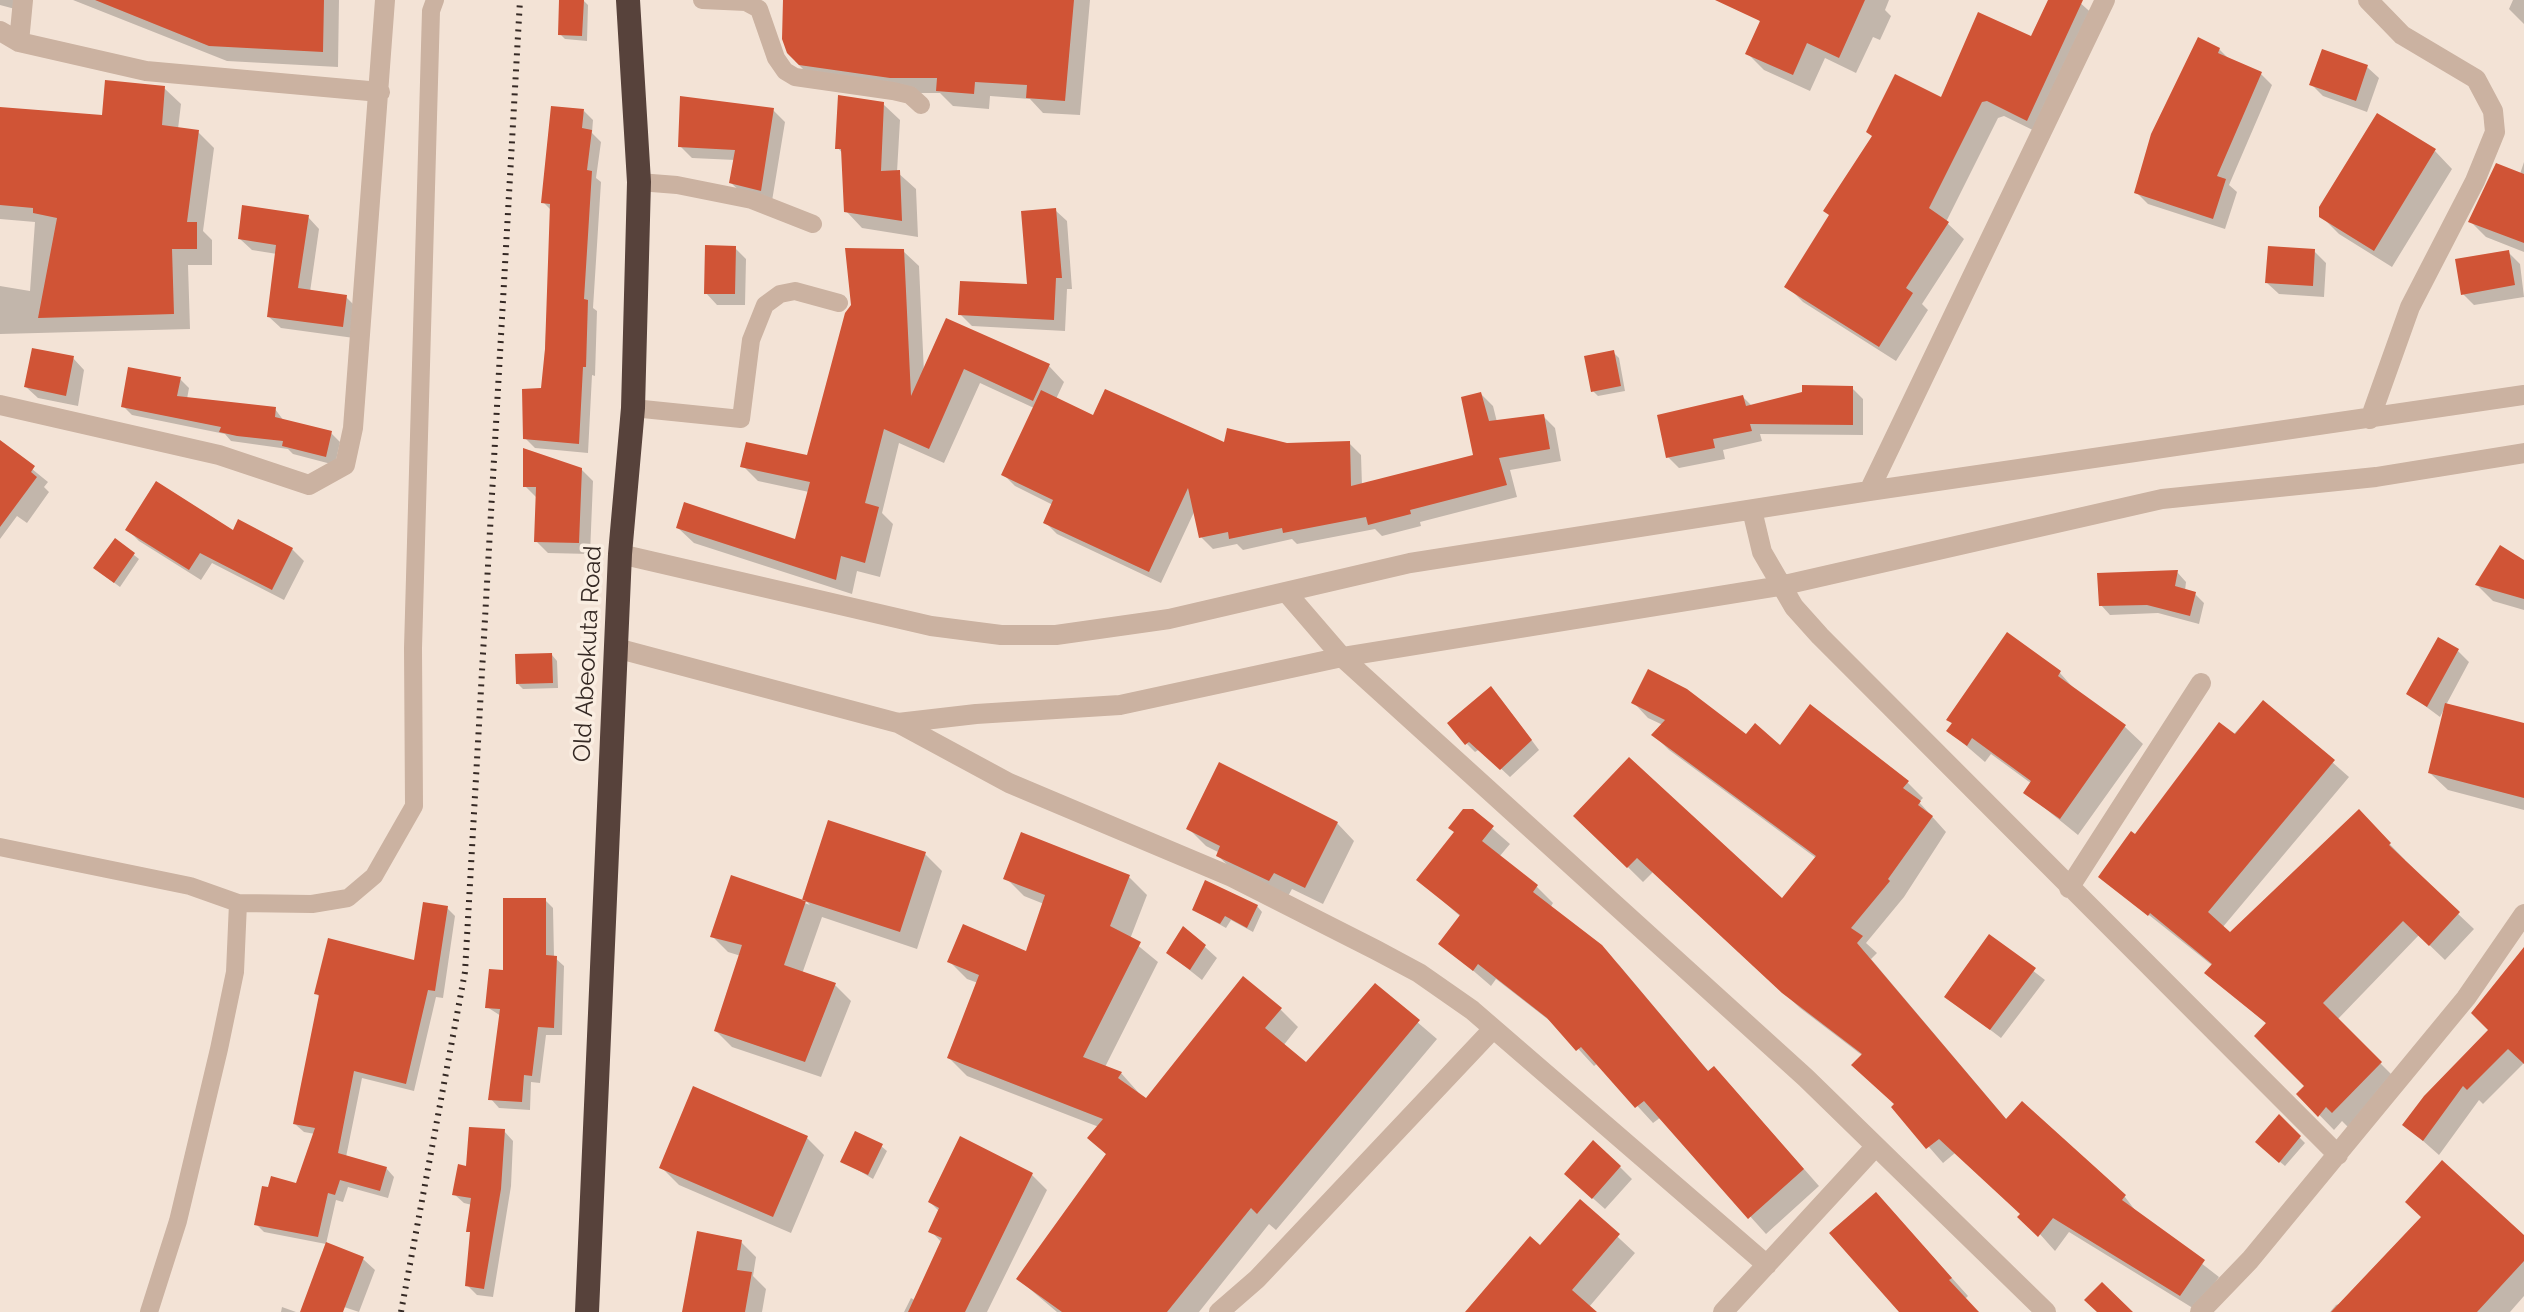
<!DOCTYPE html>
<html>
<head>
<meta charset="utf-8">
<style>
  body { margin:0 }
  canvas { display:block; background:#f3e3d6 }
</style>
</head>
<body>
<canvas width="2524" height="1312"></canvas>
<script>
const context = document.querySelector('canvas').getContext('2d');
context.lineJoin = 'round';
function paint(path, color) { context.fillStyle = color; context.fill(path, 'evenodd'); }
const toPath = rows => new Path2D(rows.map(r => 'M' + r).join(''));
function stroke(path, color, width, dash) { context.strokeStyle = color; context.lineWidth = width; context.lineCap = dash ? 'butt' : 'round'; context.setLineDash(dash || []); context.stroke(path); }
function write(font, color, halo, rows, align = 'center') {
  context.font = font + ' Raleway,sans-serif'; context.lineWidth = 7; context.setLineDash([]); context.textBaseline = 'middle'; context.strokeStyle = halo; context.fillStyle = color; for (const [text, x, y, turn = 0] of rows) {
    context.save(); context.translate(x, y); context.rotate((+turn || 0) * Math.PI / 180); context.textAlign = isNaN(turn) ? turn : align; if (halo) context.strokeText(text, 0, 0); context.fillText(text, 0, 0); context.restore();
  }
}
paint(toPath([
  [0,0,17,0,15,9,0,5],
  [73,0,339,0,338,67,227,61],
  [561,0,583,0,588,5,587,41,565,39,560,34],
  [786,0,1090,0,1080,115,1043,113,1030,99,990,96,989,109,953,106,940,93,906,93,811,77,795,61],
  [1764,0,1889,0,1885,10,1891,16,1880,40,1873,37,1856,73,1825,58,1810,91,1764,70,1747,53,1761,23,1756,17],
  [2050,0,2077,0,2097,18,2043,135,2004,116,1998,118,1946,222,1964,239,1922,304,1928,310,1896,361,1803,302,1787,286,1942,100,2032,38],
  [2513,0,2524,0,2524,24,2509,9],
  [2219,49,2230,60,2260,73,2272,85,2229,185,2237,192,2225,229,2148,204,2136,192],
  [2367,67,2379,78,2367,112,2323,96,2312,85],
  [164,88,181,104,178,129,198,132,214,148,203,231,212,240,212,265,188,265,190,329,0,334,0,286,30,291,35,222,0,219,0,109,104,117],
  [883,104,900,120,897,172,916,189,918,237,862,228,846,211,843,154,838,148],
  [773,110,785,122,772,201,743,194,731,183,735,160,692,158,680,146],
  [584,111,593,120,592,133,601,142,596,178,601,182,593,308,597,311,595,376,592,375,588,453,535,448,525,438,543,390,552,211,543,202],
  [2435,151,2452,169,2392,267,2339,234,2321,216],
  [2524,162,2524,252,2486,237,2471,222,2520,174],
  [1055,210,1067,221,1072,289,1067,289,1065,331,972,326,960,314,1029,286],
  [308,217,319,229,310,292,346,297,357,308,354,338,281,328,269,317,277,254,252,250,240,239],
  [735,248,746,259,745,305,717,305,706,293],
  [903,251,919,266,924,373,947,320,1049,366,1064,382,1056,399,1094,418,1225,445,1349,443,1361,455,1362,486,1476,457,1481,394,1493,406,1497,422,1543,416,1555,428,1561,461,1510,470,1517,497,1420,522,1421,526,1382,536,1375,529,1297,544,1292,539,1243,550,1237,544,1213,549,1201,537,1195,510,1161,583,1057,534,1045,522,1053,505,1015,486,1003,474,1034,408,980,383,944,463,899,443,882,513,893,524,880,577,857,571,852,594,694,543,678,528,797,542,809,492,758,481,743,466,808,457],
  [2314,251,2326,263,2324,297,2279,294,2267,283],
  [2508,252,2520,264,2524,297,2474,305,2463,294],
  [1614,353,1619,358,1625,391,1598,396,1593,391],
  [73,358,84,370,78,406,38,398,26,387],
  [180,379,189,388,187,399,275,409,284,421,331,433,340,442,335,465,293,454,288,449,231,441,225,434,132,415,123,406],
  [1852,388,1863,399,1863,435,1760,434,1762,441,1723,450,1725,459,1679,468,1668,457,1743,397,1752,406],
  [0,443,48,482,44,487,49,492,27,523,17,516,0,539],
  [581,469,593,481,590,554,548,553,536,541,538,499,525,486],
  [128,530,234,533,292,549,304,561,284,600,212,563,201,580,139,541],
  [115,540,139,559,120,587,101,573],
  [2524,563,2524,610,2493,601,2477,585],
  [2177,572,2186,582,2185,591,2195,594,2204,603,2199,624,2158,613,2110,615,2101,605],
  [2458,651,2469,662,2446,705,2524,725,2524,810,2448,790,2430,773,2445,707,2440,717,2409,694],
  [552,655,557,661,558,688,523,689,518,684],
  [2060,673,2076,691,2125,727,2143,744,2078,835,2026,793,2032,784,1991,754,1985,762,1949,731,1953,725,1948,719],
  [1500,698,1539,750,1510,777,1480,749,1475,752,1467,744],
  [1633,702,1907,782,1923,798,1919,802,1946,832,1904,897,1866,943,1877,953,1871,959,2007,1120,2022,1104,2125,1197,2138,1214,2219,1277,2196,1310,2069,1232,2055,1251,2022,1214,1955,1153,1943,1163,1894,1107,1896,1105,1863,1056,1800,1008,1653,872,1643,882,1576,816,1782,901,1816,858,1669,750,1654,735,1663,725,1648,718],
  [2264,702,2349,777,2222,928,2230,935,2359,812,2405,860,2403,862,2474,929,2445,960,2419,935,2337,1020,2395,1078,2348,1127,2342,1121,2334,1130,2299,1094,2306,1086,2268,1025,2207,973,2213,966,2100,876],
  [1472,811,1510,844,1499,857,1537,887,1553,903,1550,908,1619,965,1709,1072,1730,1085,1819,1186,1766,1234,1661,1117,1653,1123,1598,1063,1594,1066,1559,1028,1496,979,1491,986,1441,943,1461,917,1419,880],
  [1337,823,1354,841,1323,904,1292,889,1287,898,1236,873,1218,856,1220,853,1206,846,1189,829],
  [924,853,942,871,917,949,822,917,802,974,835,985,851,1001,821,1077,732,1047,716,1031,741,956,728,952,712,936,732,877,810,905,805,900],
  [1129,877,1147,895,1130,939,1158,962,1105,1067,1121,1073,1146,1101,1280,1009,1298,1027,1283,1046,1307,1065,1375,986,1437,1039,1276,1230,1269,1224,1199,1312,1057,1312,1018,1279,1107,1155,1089,1138,1099,1127,967,1076,949,1058,978,983,967,979,949,961,1028,953,1044,904,1024,896,1006,878],
  [545,900,553,908,554,957,564,966,562,1035,546,1035,540,1083,531,1082,530,1110,499,1108,491,1099,501,1016,487,1007],
  [1257,906,1262,912,1253,932,1231,920,1226,928,1194,910],
  [447,908,455,916,443,998,436,997,414,1091,362,1078,346,1157,386,1168,394,1177,388,1198,348,1187,343,1202,336,1200,326,1244,264,1232,256,1224,298,1185,315,1134,304,1132,295,1124,320,998,316,993,416,962],
  [1989,937,2045,980,2001,1038,1947,997],
  [1205,947,1217,958,1202,980,1168,953],
  [2524,966,2524,1063,2483,1104,2479,1100,2439,1155,2405,1125,2491,1030],
  [2279,1117,2305,1143,2285,1166,2262,1147],
  [504,1131,513,1141,511,1186,493,1297,477,1295,467,1285,472,1205,464,1203,454,1194,468,1168],
  [807,1138,824,1155,791,1233,679,1185,661,1167],
  [881,1146,887,1151,873,1179,843,1161],
  [1620,1167,1632,1179,1605,1209,1578,1185],
  [1032,1175,1047,1190,987,1312,904,1312,911,1298,916,1301,942,1243,931,1231,940,1212,930,1202],
  [1580,1202,1635,1253,1589,1307,1594,1312,1466,1312,1540,1248],
  [1893,1212,1968,1296,1965,1299,1977,1312,1902,1312],
  [2524,1237,2524,1296,2510,1312,2330,1312,2336,1305],
  [741,1242,756,1257,753,1276,766,1289,762,1312,685,1312],
  [363,1259,375,1270,359,1312,323,1300],
  [282,1307,296,1312,281,1312]
]), '#0003');
paint(toPath([
  [95,0,324,0,323,52,209,46],
  [559,0,584,0,582,36,558,35],
  [783,0,1074,0,1065,101,1026,98,1027,85,975,82,974,94,936,91,937,78,890,78,799,65,787,53,782,39],
  [1715,0,1865,0,1839,58,1807,43,1793,75,1745,54,1760,21],
  [2048,0,2083,0,2027,121,1987,101,1982,102,1929,208,1949,222,1906,288,1913,293,1879,347,1784,287,1829,215,1823,211,1872,136,1866,132,1895,74,1941,97,1978,12,2031,36],
  [2198,37,2220,48,2218,53,2262,72,2217,176,2226,179,2213,219,2134,193,2151,134],
  [2322,49,2368,65,2356,101,2309,85],
  [105,80,165,86,162,125,199,130,187,222,197,222,197,249,172,249,174,314,38,318,57,218,33,213,33,208,0,205,0,107,102,115],
  [838,95,884,102,881,171,900,170,902,221,844,212,841,149,835,149],
  [680,96,774,108,761,191,729,183,735,150,678,147],
  [551,106,584,109,582,128,592,130,587,170,592,171,584,299,588,300,586,367,583,367,579,444,523,439,522,389,541,388,545,349,550,204,541,203],
  [2377,113,2436,149,2374,251,2319,217,2319,207],
  [2496,163,2524,174,2524,243,2468,222],
  [242,205,309,215,298,288,347,295,343,327,267,317,276,245,238,239],
  [1056,208,1062,278,1056,278,1054,320,958,315,960,281,1027,284,1021,211],
  [705,245,736,246,735,294,704,294],
  [2268,246,2315,249,2313,286,2265,283],
  [845,248,904,249,911,396,946,318,1050,364,1033,401,964,369,929,449,884,429,865,503,879,507,865,563,841,556,836,580,676,528,684,502,795,539,810,482,740,467,746,442,807,455,845,313,851,305],
  [2509,250,2515,285,2461,295,2455,259],
  [32,348,74,356,66,396,24,387],
  [1614,350,1621,386,1591,392,1584,356],
  [128,367,181,377,177,396,276,407,275,417,332,431,326,457,282,446,283,441,237,436,219,432,221,427,121,407],
  [1802,385,1853,386,1853,425,1750,424,1752,431,1713,439,1715,448,1666,458,1657,415,1743,395,1746,406,1802,392],
  [1105,389,1224,442,1227,428,1287,443,1350,441,1351,486,1473,455,1461,397,1481,392,1489,421,1544,414,1550,449,1499,458,1507,485,1410,510,1411,514,1368,525,1366,517,1283,533,1282,528,1229,539,1228,532,1199,538,1188,488,1149,572,1043,523,1053,500,1001,475,1041,390,1093,415],
  [0,440,35,466,31,472,37,477,0,527],
  [523,448,582,468,579,543,534,542,536,487,523,487],
  [156,481,233,530,238,519,293,548,272,590,200,553,189,570,125,530],
  [115,538,135,553,114,583,93,568],
  [2500,545,2524,560,2524,599,2475,585],
  [2178,570,2175,586,2196,592,2190,616,2147,605,2099,606,2097,573],
  [2007,632,2061,671,2058,676,2126,725,2060,819,2023,793,2031,781,1972,738,1967,746,1946,731,1952,723,1946,720],
  [2438,637,2459,649,2427,707,2406,694],
  [552,653,553,683,516,684,515,654],
  [1648,669,1687,689,1746,734,1755,723,1780,745,1810,704,1909,781,1903,788,1921,801,1918,805,1933,816,1888,879,1890,881,1851,928,1863,936,1857,943,2006,1119,2022,1101,2126,1195,2122,1200,2205,1260,2180,1296,2053,1218,2038,1237,2017,1217,2020,1214,1939,1139,1926,1149,1891,1107,1894,1104,1851,1065,1862,1054,1782,993,1637,858,1627,868,1573,816,1629,757,1782,898,1816,856,1651,735,1665,720,1631,703],
  [1491,686,1532,740,1500,770,1469,742,1465,745,1447,723],
  [2263,700,2335,760,2208,912,2230,932,2359,809,2391,843,2389,845,2460,912,2429,946,2403,921,2323,1003,2382,1062,2332,1113,2326,1107,2318,1117,2296,1094,2304,1086,2254,1036,2266,1023,2204,973,2212,964,2150,913,2148,916,2098,877,2131,831,2135,834,2219,722,2235,734],
  [2445,703,2524,723,2524,798,2428,773],
  [1219,762,1338,822,1305,888,1274,873,1269,881,1216,856,1220,846,1186,829],
  [1463,809,1473,809,1494,826,1482,841,1538,885,1533,892,1602,945,1708,1071,1714,1066,1804,1169,1748,1219,1644,1101,1635,1108,1581,1047,1576,1051,1547,1018,1478,964,1473,971,1438,944,1460,915,1416,880,1454,832,1448,828],
  [828,820,926,852,900,932,802,900],
  [1021,832,1130,875,1110,926,1141,942,1083,1057,1122,1072,1118,1078,1146,1098,1243,976,1282,1008,1265,1028,1306,1062,1375,983,1420,1020,1257,1214,1251,1208,1167,1312,1062,1312,1016,1279,1106,1154,1087,1138,1103,1119,947,1058,979,975,947,962,963,924,1026,951,1045,895,1003,879],
  [731,875,806,901,784,965,836,983,805,1062,714,1031,742,945,710,937],
  [1205,880,1258,905,1247,928,1225,916,1220,924,1192,910],
  [503,898,546,898,546,955,557,956,554,1028,538,1027,532,1076,524,1075,522,1102,488,1100,500,1009,485,1008,489,969,503,970],
  [423,902,448,906,435,991,428,990,406,1084,354,1071,338,1153,387,1167,380,1191,340,1180,335,1195,328,1193,318,1237,254,1225,262,1186,268,1187,271,1176,296,1183,315,1128,293,1124,319,995,314,994,328,938,414,960],
  [1183,926,1206,945,1190,970,1166,953],
  [1989,934,2036,968,1990,1030,1944,997],
  [2524,947,2524,1064,2508,1049,2467,1090,2463,1086,2423,1141,2402,1125,2424,1096,2488,1030,2471,1013],
  [693,1086,808,1136,773,1217,659,1168],
  [2279,1114,2301,1136,2279,1163,2255,1142],
  [469,1127,505,1129,501,1189,484,1289,465,1286,470,1232,466,1232,471,1198,452,1195,458,1164,466,1166],
  [855,1131,883,1144,868,1175,840,1162],
  [960,1136,1033,1173,965,1312,908,1312,942,1238,928,1232,939,1208,928,1202],
  [1593,1140,1621,1166,1592,1199,1564,1174],
  [2442,1160,2524,1235,2524,1261,2477,1312,2331,1312,2421,1217,2405,1202],
  [1876,1192,1952,1278,1949,1280,1979,1312,1899,1312,1829,1233],
  [1580,1199,1620,1234,1572,1290,1597,1312,1465,1312,1530,1236,1540,1245],
  [697,1231,742,1240,737,1270,752,1272,745,1312,682,1312],
  [326,1242,364,1257,343,1312,300,1312],
  [2102,1282,2133,1312,2097,1312,2084,1300]
]), '#d05436');
stroke(toPath([
  [702,0,746,2,759,9,776,58,785,71,795,77,893,91,910,95,921,105],
  [639,182,677,185,752,200,813,224],
  [633,408,741,419,751,340,765,305,780,294,795,291,839,303],
  [0,847,190,886,238,903,312,904,348,898,374,876,414,806,413,648,431,11,435,0],
  [149,1312,178,1221,219,1049,235,972,238,903]
]), '#cbb2a1', 18);
stroke(toPath([
  [2368,0,2402,35,2476,79,2493,111,2495,132,2475,181,2410,307,2370,419],
  [0,31,19,42,146,71,380,92],
  [19,42,23,0],
  [0,405,219,455,309,485,345,465,353,428,385,0],
  [1869,491,2105,0],
  [1752,510,1762,552,1794,607,1820,636,2338,1155],
  [620,554,931,626,1001,635,1056,635,1169,619,1410,563,1869,491,2524,395],
  [1286,592,1342,657,1806,1078,2046,1312],
  [616,648,898,723,1009,783,1232,877,1376,950,1419,973,1472,1010,1767,1265],
  [898,723,976,714,1120,705,1342,657,1780,586,2162,499,2376,477,2524,453],
  [2069,888,2201,683],
  [1219,1312,1257,1279,1493,1029],
  [1723,1312,1876,1146],
  [2200,1312,2250,1260,2466,998,2524,914]
]), '#cbb2a1', 20);
stroke(toPath([
  [587,1312,620,554,633,408,639,182,628,0]
]), '#57423b', 24);
stroke(toPath([
  [401,1312,465,972,520,0]
]), '#352924', 6, [2, 6]);
write('24px', '#352924', '#faeee2', [
  ["Old Abeokuta Road",588,654,-87]
]);
</script>
</body>
</html>
